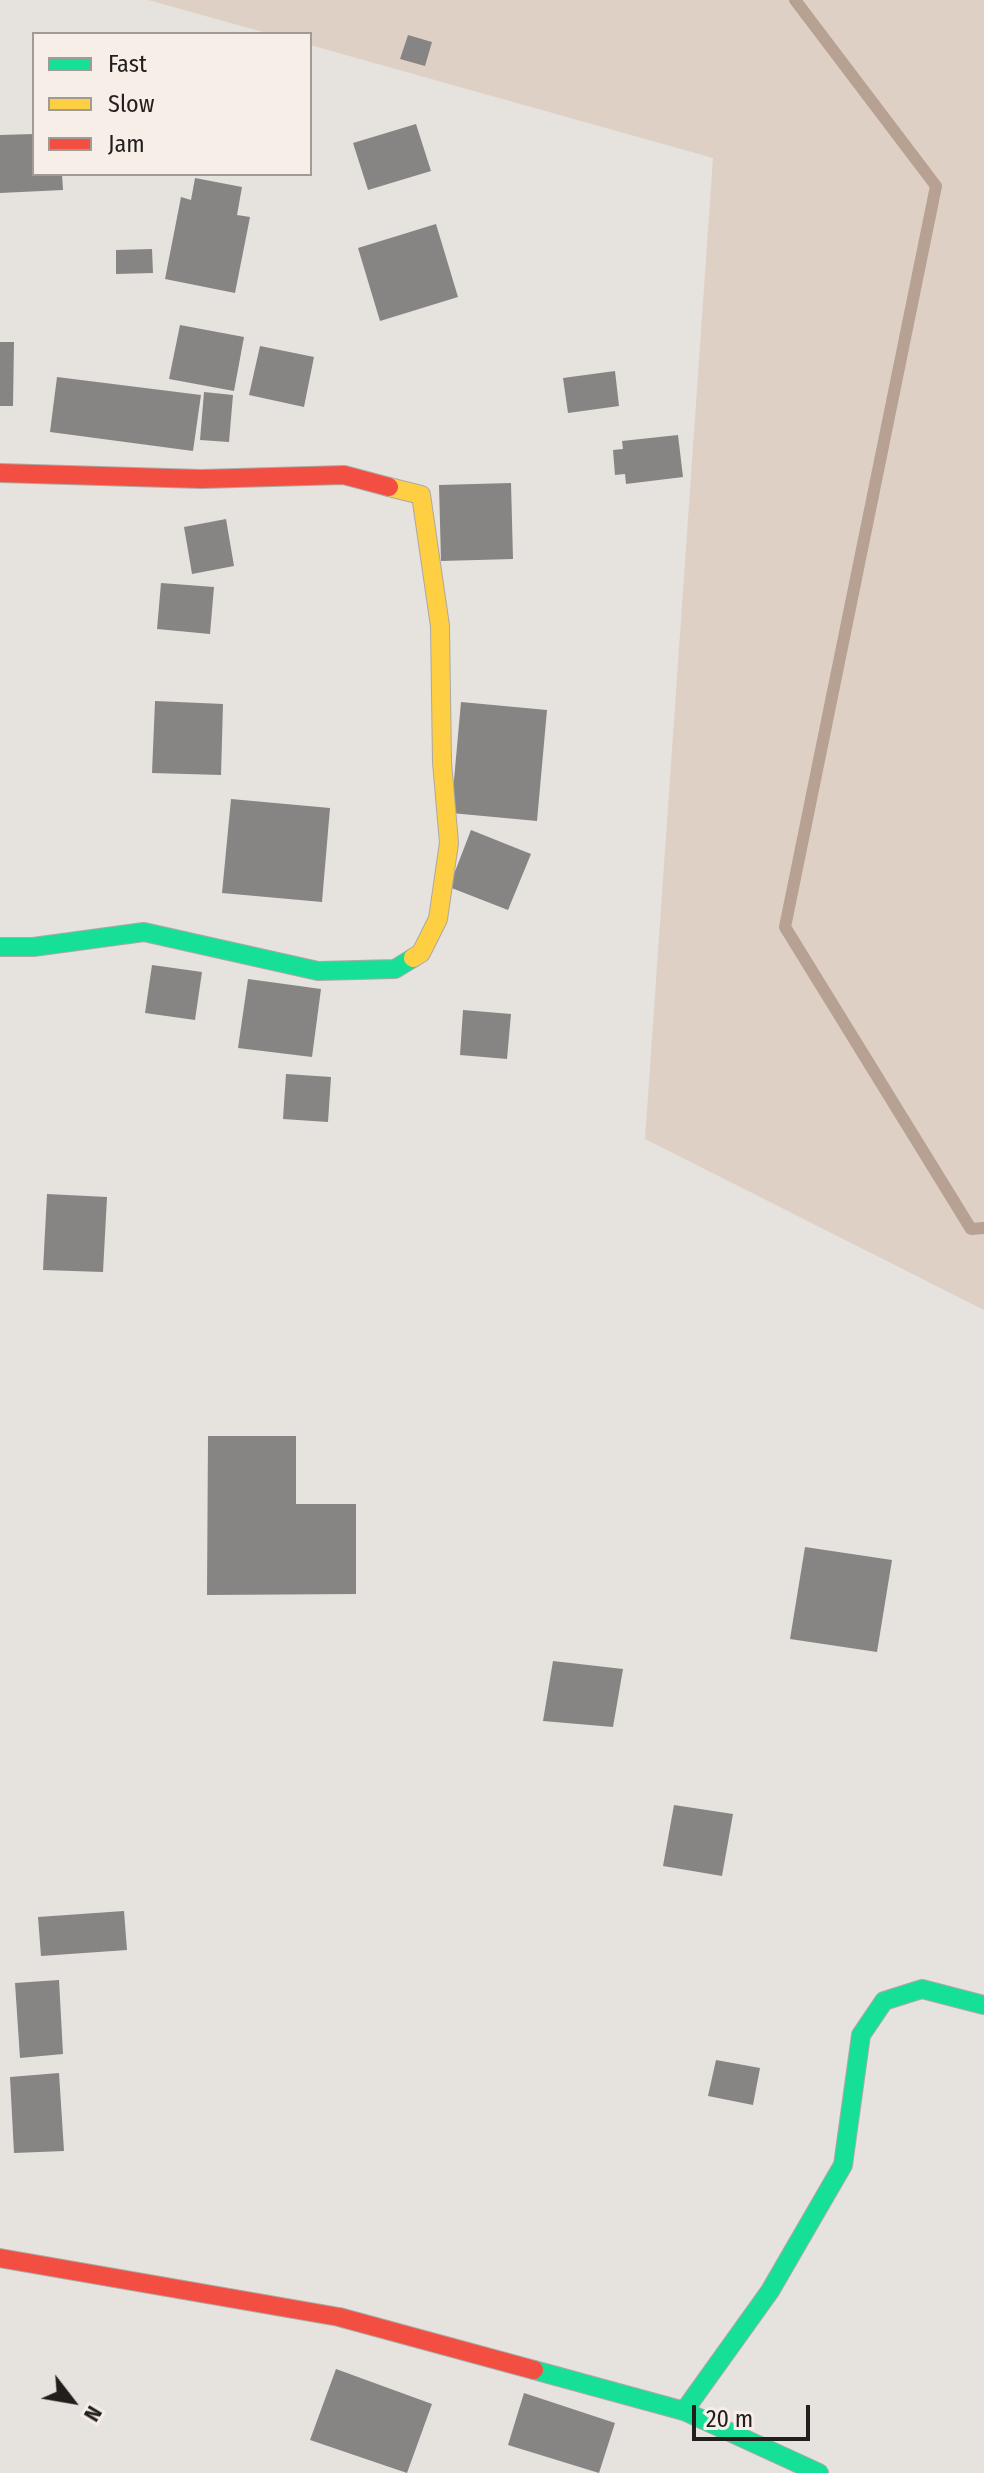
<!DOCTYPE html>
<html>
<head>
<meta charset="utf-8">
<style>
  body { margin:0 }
  #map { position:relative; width:984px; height:2473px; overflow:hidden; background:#e6e2de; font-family:"Fira Sans Condensed",sans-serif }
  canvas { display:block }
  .legend { position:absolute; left:32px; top:32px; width:280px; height:144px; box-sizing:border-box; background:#f7eee8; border:2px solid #a19b96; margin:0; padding:10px 14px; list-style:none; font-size:24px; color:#211e1c }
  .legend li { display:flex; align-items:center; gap:16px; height:40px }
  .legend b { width:40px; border:2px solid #a19b96 }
  .north { position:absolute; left:32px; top:2361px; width:80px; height:80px; -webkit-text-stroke:6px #f7eee8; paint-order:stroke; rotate:121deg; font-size:22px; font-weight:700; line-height:32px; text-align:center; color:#211e1c }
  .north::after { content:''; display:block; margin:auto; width:28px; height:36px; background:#211e1c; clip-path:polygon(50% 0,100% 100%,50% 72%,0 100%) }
  .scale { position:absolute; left:692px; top:2405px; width:118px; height:36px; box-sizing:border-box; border:4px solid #211e1c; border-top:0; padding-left:10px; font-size:24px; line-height:28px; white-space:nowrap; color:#211e1c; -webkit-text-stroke:6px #f7eee8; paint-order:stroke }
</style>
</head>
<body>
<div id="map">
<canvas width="984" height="2473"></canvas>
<ul class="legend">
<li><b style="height:10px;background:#16e098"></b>Fast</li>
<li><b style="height:10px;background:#ffcf43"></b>Slow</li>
<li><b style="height:10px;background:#f24e42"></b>Jam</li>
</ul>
<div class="north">N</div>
<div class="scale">20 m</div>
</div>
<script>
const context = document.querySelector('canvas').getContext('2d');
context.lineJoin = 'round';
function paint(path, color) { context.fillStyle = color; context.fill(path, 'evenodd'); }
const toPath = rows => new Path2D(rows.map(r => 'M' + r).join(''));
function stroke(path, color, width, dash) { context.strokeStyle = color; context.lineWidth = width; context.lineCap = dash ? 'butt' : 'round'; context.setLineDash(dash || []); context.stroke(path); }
paint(toPath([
  [148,0,984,0,984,1310,645,1139,713,158,310,45,310,34,270,34]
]), '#dfd0c5');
stroke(toPath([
  [795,0,936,186,785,927,971,1229,984,1228]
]), '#b6a192', 12);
paint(toPath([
  [408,35,432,42,425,66,400,59],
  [416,124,431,171,368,190,353,143],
  [34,134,34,174,62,174,63,190,0,193,0,135],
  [195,178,242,187,237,215,250,217,235,293,165,279,181,197,191,200],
  [436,224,458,297,380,321,358,248],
  [152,249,153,273,116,274,116,250],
  [180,325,244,337,234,391,169,379],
  [0,342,14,342,13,406,0,406],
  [260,346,314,357,304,407,249,395],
  [615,371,619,406,568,413,563,378],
  [57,377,201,395,193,451,50,432],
  [204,392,233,395,229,442,200,440],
  [678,435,683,477,626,484,625,474,615,475,613,450,623,449,622,441],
  [511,483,513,559,441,561,439,485],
  [226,519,234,566,192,574,184,527],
  [161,583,214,587,210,634,157,629],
  [155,701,223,704,221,775,152,773],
  [461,702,547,710,537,821,451,813],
  [231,799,330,808,322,902,222,893],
  [471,830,531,854,508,910,449,887],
  [152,965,202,972,195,1020,145,1013],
  [248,979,321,989,312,1057,238,1048],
  [463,1010,511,1014,507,1059,460,1055],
  [286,1074,331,1077,328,1122,283,1119],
  [47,1194,107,1197,103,1272,43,1270],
  [208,1436,296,1436,296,1504,356,1504,356,1594,207,1595],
  [805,1547,892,1560,877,1652,790,1639],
  [553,1661,623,1669,613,1727,543,1721],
  [674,1805,733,1814,722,1876,663,1866],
  [124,1911,127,1950,41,1956,38,1917],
  [59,1980,63,2054,20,2058,15,1983],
  [716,2060,760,2068,753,2105,708,2096],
  [59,2073,64,2151,14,2153,10,2077],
  [336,2369,432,2404,407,2473,310,2440],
  [524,2393,615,2423,599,2473,508,2445]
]), '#878584');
const fast = toPath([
  [0,947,33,947,144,932,318,971,395,969,413,958],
  [534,2370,684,2411,819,2473],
  [684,2411,770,2291,843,2165,861,2035,884,2001,922,1989,984,2005]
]);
const slow = toPath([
  [389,487,421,495,440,626,442,762,449,843,438,919,421,953,413,958]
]);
const jam = toPath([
  [0,473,201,479,344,475,389,487],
  [0,2258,339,2317,534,2370]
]);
stroke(fast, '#aca8a5', 20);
stroke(slow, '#aca8a5', 20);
stroke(jam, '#aca8a5', 20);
stroke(fast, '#16e098', 18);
stroke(slow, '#ffcf43', 18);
stroke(jam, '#f24e42', 18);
</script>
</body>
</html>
